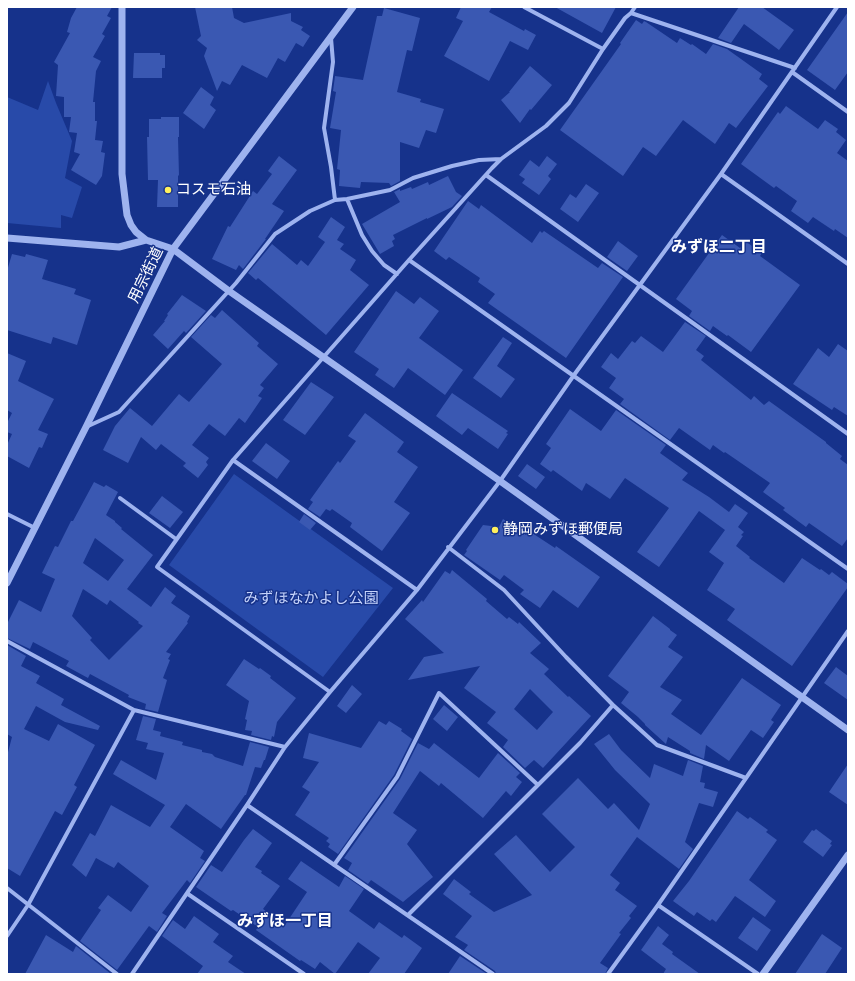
<!DOCTYPE html>
<html>
<head>
<meta charset="utf-8">
<style>
  body { margin:0 }
  #map { position:relative; width:855px; height:981px; overflow:hidden; background:#16328b; font-family:Cabin,sans-serif }
  canvas { display:block }
  .frame { position:absolute; inset:0; border:8px solid #fff; pointer-events:none }
</style>
</head>
<body>
<div id="map">
<canvas width="855" height="981"></canvas>
<div class="frame"></div>
</div>
<script>
const context = document.querySelector('canvas').getContext('2d');
context.lineJoin = 'round';
function paint(path, color) { context.fillStyle = color; context.fill(path, 'evenodd'); }
const toPath = rows => new Path2D(rows.map(r => 'M' + r).join(''));
function stroke(path, color, width, dash) { context.strokeStyle = color; context.lineWidth = width; context.lineCap = dash ? 'butt' : 'round'; context.setLineDash(dash || []); context.stroke(path); }
function write(font, color, halo, rows, align = 'center') {
  context.font = font + ' Cabin,"Noto Sans JP",sans-serif'; context.lineWidth = 3; context.setLineDash([]); context.textBaseline = 'middle'; context.strokeStyle = halo; context.fillStyle = color; for (const [text, x, y, turn = 0] of rows) {
    context.save(); context.translate(x, y); context.rotate((+turn || 0) * Math.PI / 180); context.textAlign = isNaN(turn) ? turn : align; if (halo) context.strokeText(text, 0, 0); context.fillText(text, 0, 0); context.restore();
  }
}
paint(toPath([
  [48,81,56,103,72,141,65,178,82,187,72,218,61,215,61,228,7,223,7,97,38,110],
  [234,474,393,588,323,677,169,565]
]), '#284aa9');
paint(toPath([
  [77,7,112,7,107,16,111,18,102,34,105,36,93,57,101,61,96,71,93,102,95,102,95,121,97,121,95,140,103,141,101,152,105,153,102,176,96,185,71,170,80,154,74,152,77,133,69,132,71,117,64,117,64,97,56,96,58,65,54,62,70,33,67,32,71,18],
  [195,7,232,7,234,18,244,23,291,13,291,21,303,27,301,30,310,36,303,47,296,43,285,62,278,58,267,78,242,65,230,85,222,81,217,91,204,56,207,48,197,40,201,36],
  [461,7,492,7,489,12,524,31,525,29,536,35,528,50,510,41,489,81,444,56,463,21,456,18],
  [555,7,616,7,602,33],
  [739,7,762,7,794,30,779,50,744,24,731,43,718,38],
  [384,8,420,18,412,51,407,50,397,92,421,99,420,102,444,109,436,133,426,130,419,148,400,142,400,181,391,186,389,183,361,182,360,188,339,186,340,170,337,169,341,130,330,128,336,92,333,91,335,76,363,80,377,16,382,16],
  [848,12,848,72,835,90,807,70],
  [636,20,642,24,644,21,646,22,677,43,680,38,691,45,692,44,706,54,713,44,727,49,762,74,759,79,768,86,736,128,729,123,715,144,683,120,656,156,643,147,623,176,560,130,621,44,620,43],
  [134,53,160,53,160,55,165,55,165,68,162,68,162,78,133,78],
  [530,66,552,85,531,110,530,109,520,123,501,100,510,92,509,92],
  [201,87,214,97,210,105,216,110,204,129,183,113],
  [786,106,818,129,825,120,838,129,836,132,846,140,837,153,848,161,848,238,835,229,834,231,813,217,808,223,791,211,797,201,776,186,774,188,741,164,778,112,780,114],
  [161,117,179,117,179,137,178,137,179,176,178,175,178,207,157,207,158,180,148,180,147,137,149,137,149,119,161,119],
  [279,156,297,170,272,204,284,211,265,239,266,239,243,269,239,265,236,270,212,259,228,226,230,227,253,191,257,194,272,174,268,171],
  [547,156,557,164,548,176,551,179,539,195,522,183,525,179,519,175,530,160,539,167],
  [448,176,456,192,462,196,452,207,427,219,427,218,393,235,395,239,392,241,394,246,380,254,362,224,400,202,394,192,400,189,400,191,411,187,412,189,428,182,429,185],
  [586,184,599,193,578,222,560,209,570,194,576,198],
  [468,201,479,209,481,205,532,243,540,231,542,233,544,231,598,268,602,263,623,277,566,358,488,303,495,294,478,282,480,278,449,257,446,260,434,251],
  [331,217,345,227,337,240,344,244,340,249,356,260,350,270,369,285,326,335,258,278,256,280,248,273,272,244,297,265,301,260,308,266,325,242,318,237],
  [722,235,740,248,745,241,762,253,760,256,800,285,751,352,728,335,727,336,713,326,710,331,689,316,692,311,676,299],
  [618,241,638,256,627,271,607,257],
  [12,254,25,257,26,254,48,260,42,279,76,289,74,294,91,300,77,345,53,337,51,344,7,330,7,271],
  [396,291,414,304,420,297,439,311,419,338,463,370,445,395,408,368,394,388,375,375,379,369,354,352],
  [182,295,206,311,186,333,184,331,168,349,153,335,165,321,164,321,168,315,167,314],
  [222,310,259,343,257,346,278,364,260,385,264,388,258,396,262,398,245,423,239,418,225,436,209,424,192,445,209,458,206,462,208,465,198,478,183,466,186,463,161,444,156,450,141,437,128,463,103,450,115,426,130,408,152,426,179,394,189,402,222,364,191,337,211,315,215,318],
  [685,322,706,336,696,350,704,356,701,360,751,400,754,396,764,405,769,401,826,442,826,443,842,456,840,459,848,465,848,538,842,546,809,523,806,527,783,510,785,508,763,492,770,483,725,452,724,453,713,445,710,450,679,428,670,440,620,404,624,399,609,388,616,378,601,367,611,353,618,359,632,341,635,343,641,336,663,352],
  [503,337,512,343,497,366,515,379,501,398,473,378],
  [838,344,848,351,848,416,834,407,832,410,793,384,818,348,829,357],
  [7,353,26,361,18,381,54,399,38,430,48,434,42,448,39,447,29,468,7,456,7,445,12,434,7,432,7,423,12,413,7,410],
  [311,382,334,397,305,435,283,420],
  [452,393,508,431,506,433,508,434,498,449,468,428,462,435,436,416],
  [570,409,601,431,616,410,666,445,660,453,688,473,682,480,709,497,729,512,735,504,748,513,738,527,744,532,741,535,743,536,736,546,750,557,749,558,784,583,802,558,820,570,821,569,829,575,832,572,848,584,848,587,792,666,727,620,735,609,707,590,724,563,709,552,725,530,699,511,659,567,637,552,669,508,625,478,610,499,586,483,582,491,553,470,551,472,540,464,551,448,546,444],
  [365,413,404,442,397,452,418,467,394,502,410,513,382,551,350,527,352,523,332,509,330,511,326,509,320,517,308,509,313,502,310,500,338,461,340,463,356,441,348,436],
  [266,443,290,461,277,479,252,461],
  [527,464,545,477,536,489,518,476],
  [94,482,104,487,106,485,118,492,106,515,115,521,115,522,122,528,121,529,153,555,127,589,151,607,165,587,176,596,171,603,190,616,187,622,188,623,166,652,171,654,168,659,170,660,163,678,167,680,158,712,145,709,146,704,128,697,129,695,90,674,88,678,66,666,69,661,33,642,30,649,7,638,7,624,19,600,41,612,55,579,42,573,55,546,58,547,71,521,73,521],
  [95,538,124,560,108,581,83,563],
  [83,589,107,605,110,600,139,622,138,623,143,626,109,660,90,640,92,638,72,616],
  [162,496,183,512,170,528,149,513],
  [304,514,316,523,310,530,299,522],
  [503,519,526,535,529,531,555,548,556,546,600,577,578,608,553,590,540,608,520,594,524,590,504,575,500,580,464,555,467,551,466,550,483,525,499,527],
  [452,570,487,599,486,601,507,619,509,617,518,624,519,622,541,643,530,653,549,669,544,674,568,697,569,696,591,716,543,768,534,760,525,768,503,747,508,740,487,723,496,712,464,688,480,666,408,680,424,657,444,653,405,619,422,600,423,602,445,571,450,574],
  [530,689,553,712,537,730,514,709],
  [653,616,670,629,670,630,677,635,668,647,683,657,660,687,682,700,671,714,701,735,742,678,781,705,771,720,774,722,763,738,751,730,729,761,706,745,704,759,690,753,690,751,668,737,666,744,645,725,645,724,638,717,621,703,629,692,608,676],
  [7,645,26,656,21,666,40,676,36,683,64,699,61,705,100,726,98,730,65,722,36,706,24,729,49,741,58,724,95,745,74,785,77,787,62,815,55,811,20,876,7,868,7,756,12,737,7,734],
  [244,659,259,669,260,668,271,676,270,678,296,698,277,722,274,737,272,736,271,740,251,735,252,731,245,730,247,720,245,719,249,701,226,685],
  [836,667,848,676,848,700,824,683],
  [352,685,362,694,346,713,337,706],
  [444,705,458,717,447,731,433,719],
  [143,716,156,719,153,730,161,732,160,736,183,742,182,745,202,750,202,752,212,754,215,757,243,766,250,742,269,747,265,760,264,760,261,768,255,767,246,795,245,795,221,829,186,804,170,827,204,851,200,858,205,861,190,883,187,880,162,913,167,916,157,932,149,926,117,970,80,941,101,910,98,908,108,895,131,912,149,886,118,862,114,868,96,858,86,877,72,865,90,833,95,836,111,805,150,827,165,805,113,774,121,760,156,780,164,753,146,749,148,743,136,740],
  [379,721,386,725,389,721,402,729,401,731,412,739,394,775,338,854,328,847,330,844,326,841,329,838,295,815,310,792,302,787,319,762,303,758,309,733,361,748],
  [609,734,621,750,650,778,654,764,683,776,688,760,703,766,700,782,705,783,704,788,718,792,713,807,699,803,685,842,693,849,679,869,637,837,610,875,620,883,615,890,637,906,629,916,631,918,619,933,621,934,600,963,608,968,605,974,496,974,495,971,464,950,468,945,455,937,472,916,443,894,454,879,471,892,469,894,494,912,532,895,494,854,516,835,550,872,575,847,542,814,578,778,608,809,614,803,639,830,650,804,615,770,594,744],
  [418,743,429,749,434,743,479,778,498,753,520,773,516,777,522,782,511,796,506,791,483,818,441,783,439,786,420,771,393,813,417,830,407,844,433,877,403,902,371,880,368,884,348,870,352,863,344,858,400,779],
  [848,764,848,805,829,792],
  [737,811,748,819,750,817,768,830,766,832,777,840,749,880,776,901,765,917,735,896,716,922,712,919,710,921,697,912,694,916,673,901,689,881],
  [253,829,272,843,255,867,262,871,261,873,280,886,263,909,285,925,307,892,288,879,301,861,339,887,345,876,364,889,349,911,374,929,379,922,402,938,404,935,422,948,404,974,368,974,380,958,358,942,335,974,320,962,315,969,301,960,300,961,256,930,258,927,233,910,231,911,196,887,211,865,222,872,244,840],
  [816,829,832,841,830,844,832,845,823,857,803,842,812,830,814,831],
  [194,916,219,934,213,942,233,956,228,962,246,974,197,974,203,966,162,936,173,920,185,929],
  [753,917,771,930,757,951,738,938],
  [658,926,669,935,662,944,673,952,672,954,700,974,663,974,666,969,641,950],
  [822,934,842,948,825,974,795,974],
  [46,935,73,952,76,946,111,974,25,974],
  [460,956,487,974,448,974]
]), '#3a58b2');
stroke(toPath([
  [524,7,603,49],
  [631,13,795,68],
  [331,38,333,62,324,128,331,167,335,200],
  [792,72,848,112],
  [721,174,848,264],
  [486,175,848,434],
  [347,199,362,235,372,251,384,265,397,274],
  [409,260,848,569],
  [86,427,119,412,236,283,275,234,310,211,335,200,347,199,390,190,413,178,452,166,479,160,501,159,546,126,569,103,603,49,625,18,631,13,635,7],
  [233,460,417,590],
  [120,498,176,539],
  [7,514,35,528],
  [448,547,504,590,566,657,613,705,657,745,746,778],
  [7,641,134,710,285,747],
  [330,692,157,567,233,460,409,260,492,168,501,159],
  [538,785,580,743,613,705],
  [247,805,493,974],
  [334,865,397,777,439,693,538,785,408,915],
  [7,888,117,974],
  [188,894,304,974],
  [658,905,758,974],
  [7,936,28,905,134,710],
  [132,974,247,805,285,747,330,692,417,590,500,481,574,375,721,174,837,7],
  [608,974,658,905,848,631]
]), '#9eb3ef', 4);
stroke(toPath([
  [122,7,122,174,127,215,131,225,136,232,146,240,173,249,229,291,500,481,848,730],
  [7,238,119,247,146,240],
  [7,583,86,427,173,249,353,7],
  [763,974,848,855]
]), '#9eb3ef', 7);
for (const [x, y, r, color] of [
  [168,190,4,"#fff05c"],
  [495,530,4,"#fff05c"]
]) { const dot = new Path2D(); dot.arc(x, y, r, 0, 2 * Math.PI); context.fillStyle = color; context.fill(dot); stroke(dot, '#16328b', 1.5); }
write('15px', '#fff', '#16328b', [
  ["コスモ石油",176,190],
  ["静岡みずほ郵便局",503,530]
], 'left');
write('15px', '#fff', '#16328b', [
  ["用宗街道",146,275,-64]
]);
write('15px', '#c5d3fb', '#16328b', [
  ["みずほなかよし公園",311,599]
]);
write('bold 16px', '#fff', '#16328b', [
  ["みずほ二丁目",719,247],
  ["みずほ一丁目",285,921]
]);
</script>
</body>
</html>
